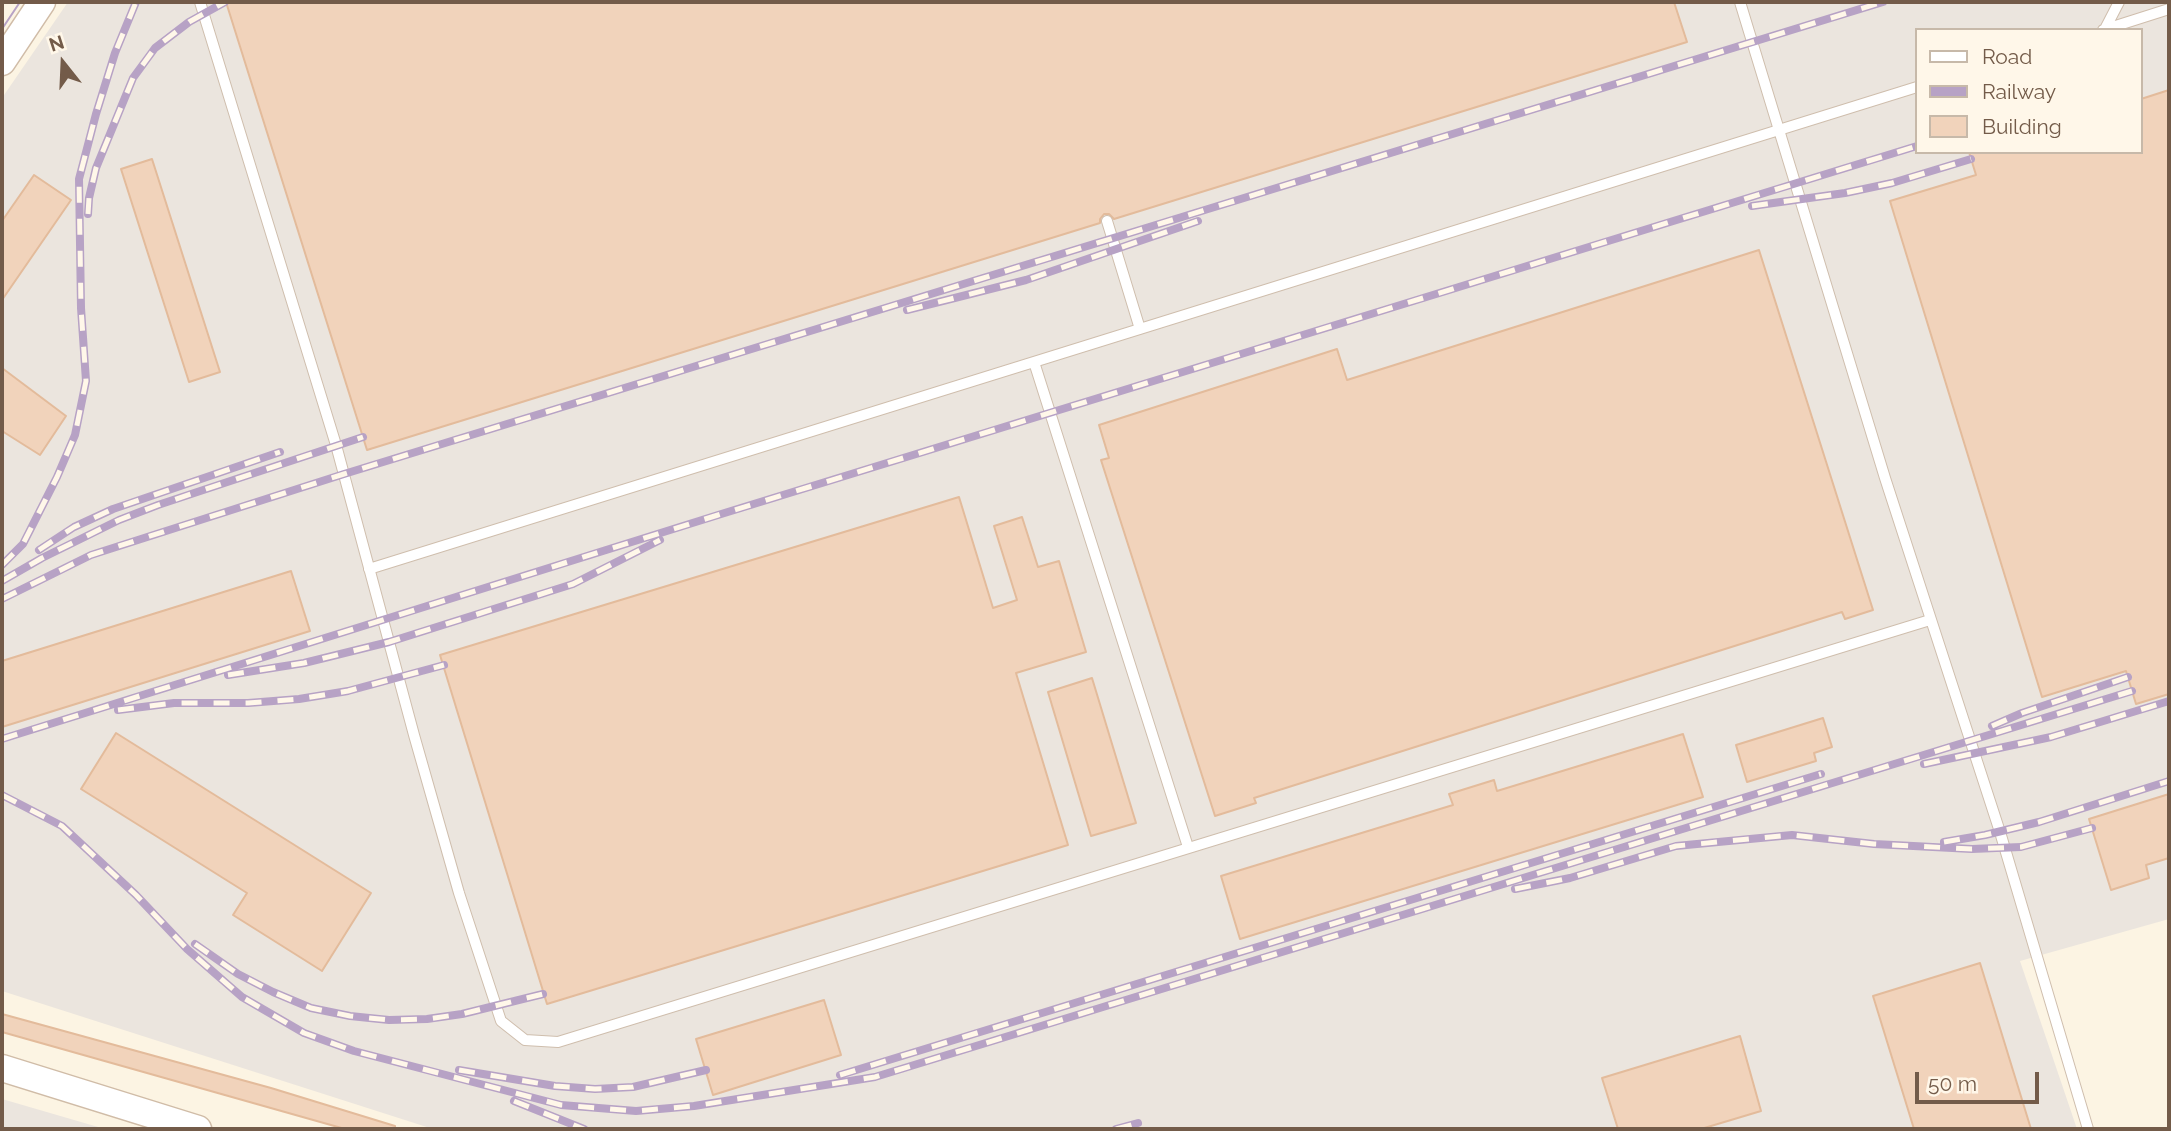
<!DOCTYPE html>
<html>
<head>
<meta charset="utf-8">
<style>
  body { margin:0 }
  #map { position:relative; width:2171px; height:1131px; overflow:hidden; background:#fcf4e3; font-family:Raleway,sans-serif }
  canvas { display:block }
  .frame { position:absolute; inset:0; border:4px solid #735b49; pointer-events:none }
  .legend { position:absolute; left:1915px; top:28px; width:228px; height:126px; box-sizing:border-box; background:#fff7e9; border:2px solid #c7b9a9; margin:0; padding:9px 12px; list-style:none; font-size:21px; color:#735b49 }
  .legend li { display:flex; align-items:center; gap:14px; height:35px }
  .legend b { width:35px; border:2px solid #c7b9a9 }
  .north { position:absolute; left:28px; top:28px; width:70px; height:70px; -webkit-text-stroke:5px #fff7e9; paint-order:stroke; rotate:342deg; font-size:19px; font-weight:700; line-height:28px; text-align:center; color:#735b49 }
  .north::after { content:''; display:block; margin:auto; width:24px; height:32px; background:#735b49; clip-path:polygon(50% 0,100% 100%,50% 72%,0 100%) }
  .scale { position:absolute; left:1915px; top:1072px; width:124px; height:32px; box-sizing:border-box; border:4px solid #735b49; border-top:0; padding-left:9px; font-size:21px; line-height:24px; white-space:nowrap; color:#735b49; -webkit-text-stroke:5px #fff7e9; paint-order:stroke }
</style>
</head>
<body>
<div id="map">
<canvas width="2171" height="1131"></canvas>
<div class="frame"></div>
<ul class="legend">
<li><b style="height:9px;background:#fff"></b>Road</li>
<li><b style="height:9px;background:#b7a2c5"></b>Railway</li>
<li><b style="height:19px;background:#f1d3bb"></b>Building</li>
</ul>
<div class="north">N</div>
<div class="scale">50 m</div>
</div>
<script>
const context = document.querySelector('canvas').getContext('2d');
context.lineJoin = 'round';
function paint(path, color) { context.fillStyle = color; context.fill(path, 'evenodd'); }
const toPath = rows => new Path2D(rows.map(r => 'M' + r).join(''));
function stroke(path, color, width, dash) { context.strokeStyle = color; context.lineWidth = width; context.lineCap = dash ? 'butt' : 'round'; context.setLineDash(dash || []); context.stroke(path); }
paint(toPath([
  [68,2,2169,2,2169,919,2020,961,2077,1129,433,1129,2,991,2,98],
  [1917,30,2141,30,2141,152,1917,152],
  [2,1099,105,1129,2,1129]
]), '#ebe5de');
const building = toPath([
  [226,2,1674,2,1687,42,1114,219,1109,214,1104,214,1100,219,1100,223,367,450,226,2],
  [2169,90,2169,694,2136,704,2126,671,2042,697,1890,201,1976,175,1969,152,2141,152,2141,99,2169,90],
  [152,159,220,372,189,382,121,169,152,159],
  [34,175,71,200,2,300,2,221,34,175],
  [1759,250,1873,610,1845,619,1842,612,1254,798,1256,803,1215,816,1101,460,1109,458,1099,425,1337,349,1347,380,1759,250],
  [2,368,66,416,40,455,2,431,2,368],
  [959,497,993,608,1017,600,994,526,1022,517,1038,567,1059,561,1086,652,1016,673,1068,845,547,1004,440,655,959,497],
  [291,571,310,631,2,727,2,661,291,571],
  [1092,678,1136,823,1091,836,1048,692,1092,678],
  [1823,718,1832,747,1814,753,1816,761,1747,782,1736,745,1823,718],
  [116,733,371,893,322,971,233,915,247,893,81,789,116,733],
  [1683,734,1703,797,1240,939,1221,876,1453,805,1449,794,1494,780,1497,791,1683,734],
  [2169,794,2169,858,2146,865,2149,878,2111,890,2089,819,2169,794],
  [1980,963,2031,1129,1914,1129,1873,996,1980,963],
  [824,1000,841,1055,713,1095,696,1039,824,1000],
  [2,1014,271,1088,395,1126,395,1129,345,1129,2,1032,2,1014],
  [1740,1036,1761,1111,1701,1129,1618,1129,1602,1078,1740,1036]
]);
paint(building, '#f1d3bb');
stroke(building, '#e3bb9b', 2);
const lane = toPath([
  [200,2,336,445,414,735,459,893,501,1021,525,1040,558,1042,1930,620],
  [1740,2,1885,478,2000,832,2088,1129],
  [2105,29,2119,2],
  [2103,30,2169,9],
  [1107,221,1140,329],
  [1034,362,1188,847],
  [369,569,1917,87]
]);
const secondary = toPath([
  [2,62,42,2],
  [2,1068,198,1129]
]);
stroke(lane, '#cfbead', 12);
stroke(secondary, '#d0bca7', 29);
stroke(lane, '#fff', 10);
stroke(secondary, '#fff', 26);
stroke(toPath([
  [2,6,4,2],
  [2,29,20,2]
]), '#b7a2c5', 2);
const rail = toPath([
  [1752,206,1845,193,1892,183,1971,159],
  [88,214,89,198,96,168,133,78,155,48,189,22,225,2],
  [907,310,1026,280,1198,221],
  [39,550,74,527,113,509,280,452],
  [2,565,23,544,57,477,75,435,86,381,81,308,79,179,96,114,115,53,136,2],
  [2,581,42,558,119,520,158,505,363,437],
  [2,599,91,555,344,474,1883,2],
  [228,675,304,663,389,642,573,584,660,540],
  [118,710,174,703,248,703,299,699,348,691,444,665],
  [1992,726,2022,713,2128,677],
  [2,739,718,515,1917,146],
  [1924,764,2051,737,2169,701],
  [2,795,62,826,136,895,187,949,242,997,304,1033,354,1051,561,1105,636,1111,694,1106,875,1077,2132,691],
  [1944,842,1985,835,2039,822,2169,781],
  [1515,889,1570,878,1676,846,1792,835,1874,844,1972,849,2021,847,2092,828],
  [195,944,238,974,273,992,311,1008,350,1016,389,1020,427,1019,462,1014,543,994],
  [459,1070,555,1086,595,1089,633,1087,706,1070],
  [840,1075,1821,774],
  [514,1101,584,1129],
  [1116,1129,1138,1123]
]);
stroke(rail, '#b7a2c5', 8);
stroke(rail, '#fff7e9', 5, [16]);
</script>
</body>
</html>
